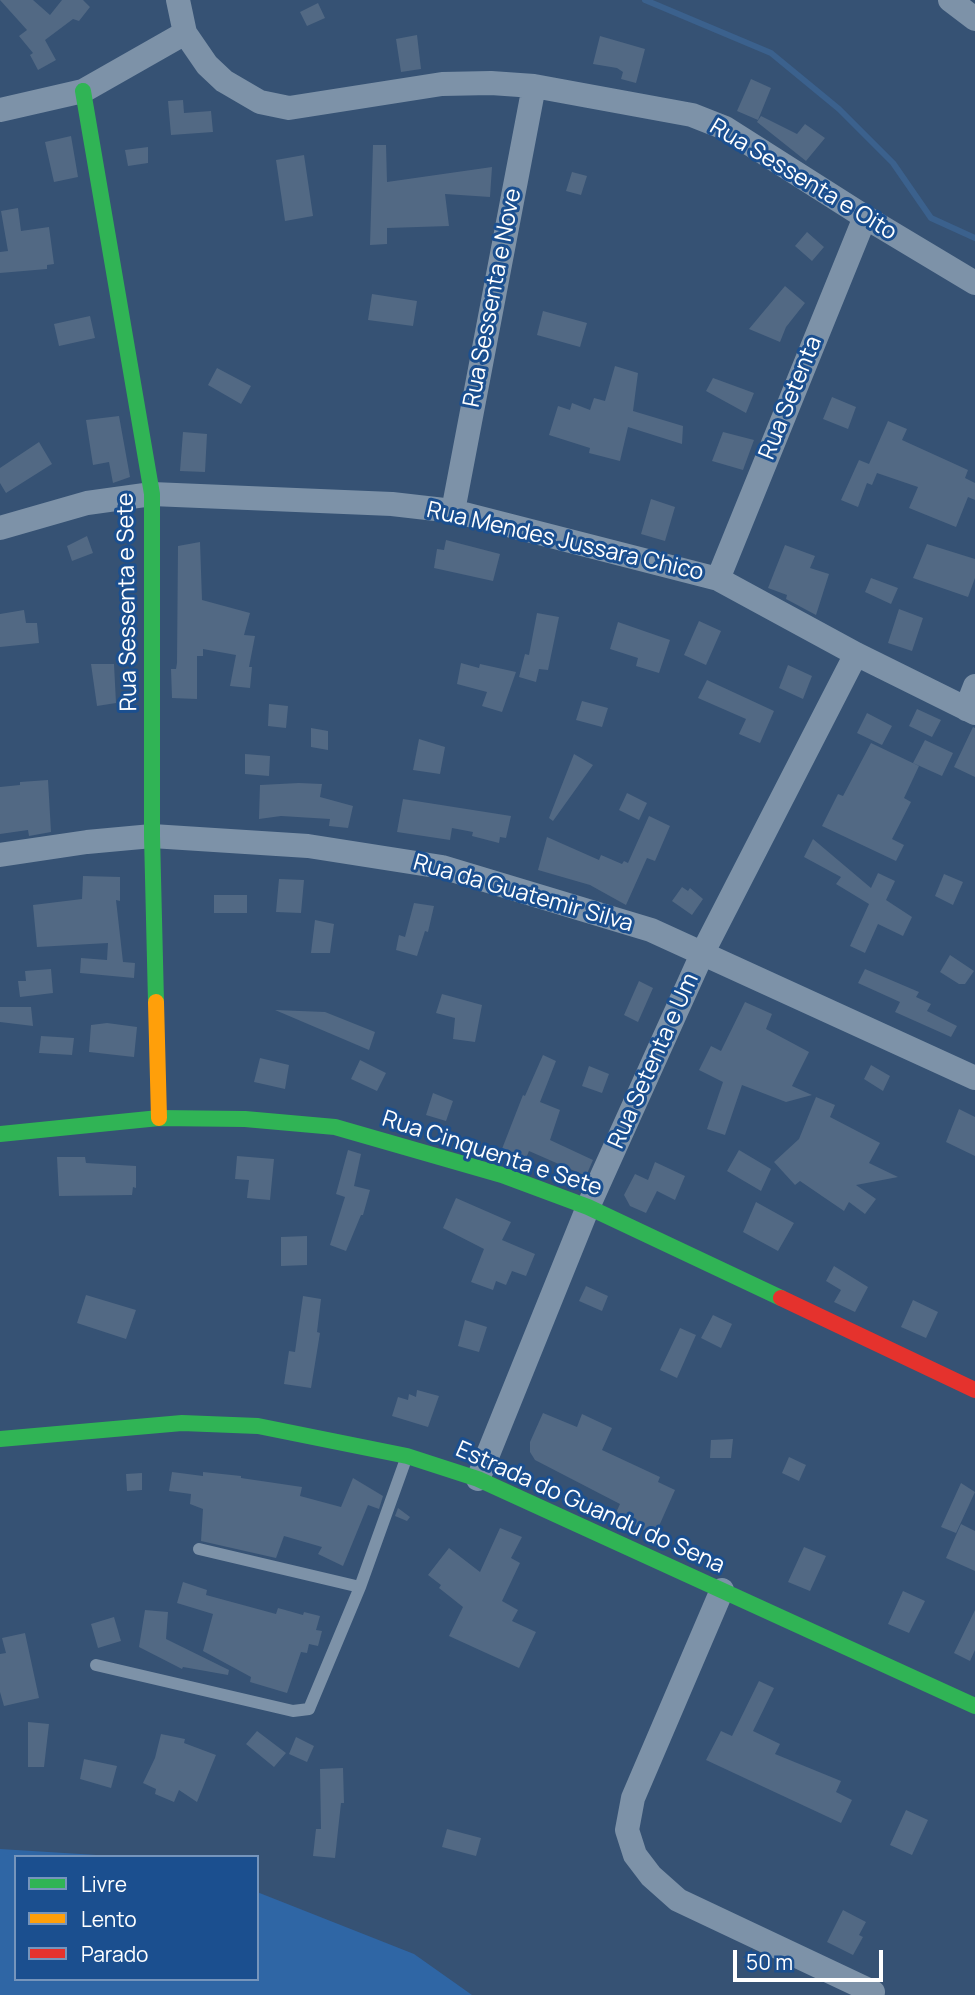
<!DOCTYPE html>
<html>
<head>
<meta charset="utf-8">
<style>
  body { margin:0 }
  #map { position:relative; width:975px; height:1995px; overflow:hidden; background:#365274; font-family:Manrope,sans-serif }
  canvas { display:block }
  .legend { position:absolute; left:14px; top:1855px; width:245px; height:126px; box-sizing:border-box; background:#1b4f8f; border:2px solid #7695bc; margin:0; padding:9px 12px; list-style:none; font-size:21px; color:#fff }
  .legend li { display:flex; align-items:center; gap:14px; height:35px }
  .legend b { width:35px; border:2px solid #7695bc }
  .scale { position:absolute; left:733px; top:1950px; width:150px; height:32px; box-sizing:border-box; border:4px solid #fff; border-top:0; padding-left:9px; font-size:21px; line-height:24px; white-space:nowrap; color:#fff; -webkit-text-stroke:5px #1b4f8f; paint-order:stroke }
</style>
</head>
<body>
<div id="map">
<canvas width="975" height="1995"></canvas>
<ul class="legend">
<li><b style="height:9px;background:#30b455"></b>Livre</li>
<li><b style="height:9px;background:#ff9f0a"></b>Lento</li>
<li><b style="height:9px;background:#e5322d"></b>Parado</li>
</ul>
<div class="scale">50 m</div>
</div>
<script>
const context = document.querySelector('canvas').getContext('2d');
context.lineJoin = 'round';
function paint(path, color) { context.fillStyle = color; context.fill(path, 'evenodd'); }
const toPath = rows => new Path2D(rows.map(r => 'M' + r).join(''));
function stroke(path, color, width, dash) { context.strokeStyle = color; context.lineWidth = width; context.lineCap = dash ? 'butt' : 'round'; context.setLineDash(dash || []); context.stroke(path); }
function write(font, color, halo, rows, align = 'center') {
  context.font = font + ' Manrope,sans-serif'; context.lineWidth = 6; context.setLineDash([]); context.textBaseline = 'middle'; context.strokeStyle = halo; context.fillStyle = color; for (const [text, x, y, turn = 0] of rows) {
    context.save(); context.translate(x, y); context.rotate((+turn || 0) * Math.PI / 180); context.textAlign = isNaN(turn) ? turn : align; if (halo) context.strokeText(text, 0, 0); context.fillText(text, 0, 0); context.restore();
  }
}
paint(toPath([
  [0,1849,129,1857,16,1857,16,1979,257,1979,257,1892,414,1954,472,1995,0,1995]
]), '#2f66a5');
stroke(toPath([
  [645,0,771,53,839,109,893,163,931,218,975,238]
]), '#3b618d', 6);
paint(toPath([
  [0,0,33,0,50,15,62,0,83,0,90,7,79,21,73,19,45,40,56,60,38,70,30,55,33,53,19,36,27,30],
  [318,3,325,18,307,26,300,12],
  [417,35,421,69,401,72,396,39],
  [600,36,645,49,636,83,621,79,623,72,617,68,593,64],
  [751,79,771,88,758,120,737,111],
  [183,100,184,113,211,111,213,132,171,135,168,101],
  [761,116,797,134,805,124,825,138,806,161,757,122],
  [71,136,78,177,54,182,45,142],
  [373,145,386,145,387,182,492,167,490,197,445,194,449,226,387,228,387,244,370,245],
  [148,147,148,163,128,166,125,150],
  [304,155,313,216,285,221,276,160],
  [572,172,587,176,581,195,566,191],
  [18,208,21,231,49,227,54,264,47,265,47,269,0,273,0,252,8,251,1,211],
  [807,232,824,247,812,261,795,246],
  [785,286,805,303,786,327,780,342,749,329],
  [372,294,417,301,413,326,368,320],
  [543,311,587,323,580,347,537,335],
  [90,316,95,338,59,346,54,324],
  [615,366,638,373,633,411,683,426,682,444,628,427,620,461,589,453,590,448,549,435,558,406,570,410,572,403,590,410,594,398,605,401],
  [217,368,251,386,241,404,208,385],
  [713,378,754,393,746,413,706,391],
  [832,397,856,407,848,429,823,419],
  [119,416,130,477,113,483,109,462,93,465,86,420],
  [888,421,907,429,902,440,968,470,965,478,975,483,975,500,968,497,956,527,909,508,918,487,877,473,872,485,867,483,858,507,841,500,859,460,869,464],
  [183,432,207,434,205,472,180,471],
  [723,432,754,440,743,470,712,461],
  [39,442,52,464,6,493,0,483,0,468],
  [651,499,675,507,665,541,641,534],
  [87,536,93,553,72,561,67,546],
  [446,540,500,554,493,581,434,568,437,549,444,550],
  [200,542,202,600,250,613,244,635,255,636,249,667,252,667,250,688,230,686,236,655,203,649,203,656,197,656,197,699,172,698,171,669,176,669,177,663,178,546],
  [927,544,975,559,975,578,968,597,913,578],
  [785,545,815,556,810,568,829,574,816,615,786,599,787,595,768,588],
  [871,578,898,588,891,604,865,592],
  [899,609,923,618,912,651,888,643],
  [24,610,26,623,37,623,39,643,0,647,0,614],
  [537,613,559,617,548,670,539,669,536,682,519,677,525,654,529,655],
  [699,621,721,631,706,665,684,655],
  [618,622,670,640,659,673,636,666,638,658,610,649],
  [461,663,479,668,480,664,516,672,502,712,482,706,487,692,457,684],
  [91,664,114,664,116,703,97,706],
  [788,665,812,676,803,699,779,688],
  [707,680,774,711,760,743,739,734,746,719,698,698],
  [582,701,608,708,602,727,576,720],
  [269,704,288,706,286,728,268,726],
  [917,709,941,720,932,737,909,726],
  [867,713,892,726,882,745,857,733],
  [973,727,975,728,975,777,954,767],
  [311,728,328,731,328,750,311,747],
  [419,739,445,747,440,774,413,770],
  [925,740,953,753,942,776,913,763],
  [871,743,919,766,904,798,911,802,892,839,904,845,896,861,822,826,838,794,843,796],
  [245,754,270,756,269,776,245,774],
  [574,754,593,765,553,821,549,818],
  [48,780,51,832,29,836,28,830,0,834,0,787,20,785,20,782],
  [299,783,322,784,320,797,353,806,348,828,329,826,330,819,281,816,259,819,260,785],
  [627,793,647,803,639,820,619,810],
  [403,799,511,816,506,838,500,837,499,843,472,836,473,832,452,828,450,840,397,832],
  [649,816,670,826,655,861,647,858,626,905,590,885,538,870,547,837,599,860,601,855,622,864,624,861,628,863],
  [813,839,871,888,878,873,895,881,886,900,912,917,903,936,878,924,865,953,850,946,869,904,836,884,841,877,804,857],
  [944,874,963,882,953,905,935,896],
  [83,876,120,877,120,901,116,900,123,962,135,963,134,978,80,973,81,958,107,960,108,943,37,947,33,905,82,899],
  [279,879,304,880,301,913,276,912],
  [682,887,688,891,690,888,703,899,692,915,672,901],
  [214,895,247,895,247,913,214,913],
  [414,903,434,906,428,932,425,931,417,956,396,950,399,935,405,937],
  [315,920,334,924,330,953,311,953],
  [950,955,974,971,965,984,959,984,940,972],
  [51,969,53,993,20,997,18,981,26,981,25,971],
  [865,969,919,992,916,997,931,1004,927,1011,957,1026,951,1037,895,1012,900,1002,858,983],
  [639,981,653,988,638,1022,624,1015],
  [442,994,482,1005,475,1042,453,1039,455,1018,436,1013],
  [745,1002,772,1014,766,1029,809,1052,792,1086,812,1095,786,1102,742,1085,725,1135,707,1129,723,1082,699,1070,711,1046,721,1051],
  [0,1007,31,1007,33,1026,0,1022],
  [275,1010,325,1012,375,1032,369,1050],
  [107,1023,137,1027,134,1057,89,1052,91,1025],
  [41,1036,74,1038,72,1055,39,1053],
  [543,1055,556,1061,540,1102,560,1110,550,1140,593,1160,586,1176,529,1151,524,1163,500,1154,523,1095,525,1096],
  [260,1058,289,1065,285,1089,254,1082],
  [360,1060,386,1073,377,1091,351,1079],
  [871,1065,890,1076,883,1091,864,1079],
  [589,1066,609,1074,602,1093,582,1086],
  [433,1093,453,1101,446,1121,426,1115],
  [816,1097,835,1105,830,1117,880,1143,869,1163,898,1177,856,1185,876,1199,865,1214,849,1202,844,1211,800,1181,795,1185,774,1162,799,1139],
  [959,1109,975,1117,975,1156,946,1142],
  [348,1150,361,1154,354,1186,370,1190,363,1215,361,1215,346,1251,330,1245,345,1197,336,1194],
  [739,1150,771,1169,761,1191,727,1171],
  [237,1156,274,1159,270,1200,247,1198,249,1180,235,1179],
  [57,1157,85,1157,86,1163,136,1166,136,1188,133,1187,132,1195,59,1196],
  [655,1162,685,1176,675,1200,657,1191,646,1213,630,1206,624,1195,635,1174,648,1180],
  [456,1198,511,1222,502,1240,535,1254,526,1276,512,1271,506,1285,496,1281,493,1290,471,1282,484,1249,443,1228],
  [756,1202,794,1223,778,1251,743,1232],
  [307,1236,307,1265,281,1266,281,1237],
  [834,1266,868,1287,855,1312,834,1302,841,1290,826,1281],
  [586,1286,608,1296,602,1311,579,1301],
  [86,1295,136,1310,126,1339,77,1323],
  [303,1296,321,1299,317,1332,320,1333,311,1388,284,1384,289,1351,295,1352],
  [913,1300,938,1312,926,1338,901,1327],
  [713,1315,732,1324,721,1348,701,1338],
  [465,1320,487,1327,479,1352,458,1346],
  [680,1328,696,1335,677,1378,660,1370],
  [417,1390,439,1396,428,1427,392,1416,398,1397,408,1400,409,1394,416,1397],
  [543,1413,577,1427,582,1414,612,1428,602,1450,660,1477,658,1482,675,1490,655,1535,614,1517,620,1504,535,1460,530,1452,530,1442],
  [733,1439,731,1458,710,1458,711,1440],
  [789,1457,806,1465,799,1481,782,1473],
  [172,1472,203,1476,203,1472,241,1476,241,1478,302,1487,300,1496,341,1507,353,1478,383,1496,379,1509,368,1505,343,1566,318,1554,322,1547,284,1536,276,1558,201,1541,203,1509,190,1504,191,1494,169,1491],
  [142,1473,142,1490,127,1491,126,1474],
  [961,1483,975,1492,956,1533,941,1527],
  [398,1508,410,1517,407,1521,395,1516],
  [961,1524,975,1531,975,1571,946,1558],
  [500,1528,522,1537,511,1558,520,1563,502,1601,518,1610,512,1621,536,1632,519,1668,449,1636,463,1607,439,1588,441,1585,428,1575,449,1548,480,1572],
  [804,1547,826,1556,810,1591,788,1582],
  [183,1582,207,1590,206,1595,276,1614,278,1608,303,1615,304,1612,320,1616,316,1630,322,1631,318,1646,309,1644,307,1653,301,1652,287,1693,250,1682,251,1677,203,1651,213,1614,177,1603],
  [903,1591,925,1601,909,1633,888,1624],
  [145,1610,168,1612,166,1639,229,1670,228,1675,183,1667,182,1669,139,1647],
  [975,1610,975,1650,970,1661,954,1653],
  [114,1617,121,1641,98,1648,91,1624],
  [25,1633,39,1698,4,1706,0,1692,0,1654,6,1653,2,1638],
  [759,1681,774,1688,753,1731,780,1744,775,1754,841,1781,836,1792,852,1800,841,1823,706,1760,721,1731,732,1736],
  [28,1722,49,1724,44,1767,28,1767],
  [257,1731,286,1753,274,1767,246,1744],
  [161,1734,185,1739,184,1743,216,1755,197,1802,179,1790,174,1802,155,1794,156,1789,143,1783,155,1758],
  [296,1737,314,1746,307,1762,289,1754],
  [84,1759,117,1766,111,1788,80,1779],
  [343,1768,344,1803,341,1803,335,1858,313,1856,316,1829,321,1829,320,1769],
  [906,1810,928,1820,912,1855,890,1845],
  [447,1829,481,1838,476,1856,442,1847],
  [843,1910,866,1922,859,1935,863,1937,853,1955,827,1942]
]), '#526984');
stroke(toPath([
  [199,1549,360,1587],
  [96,1665,293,1711,309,1709,360,1587,407,1456]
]), '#7d92a8', 12);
stroke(toPath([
  [178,0,185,33,207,65,224,81,260,102,289,108,442,84,491,83,534,86,692,115,725,128,865,217,975,283],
  [950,0,975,19],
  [0,110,83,91,185,33],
  [453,511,534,86],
  [0,528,87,503,152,494,392,504,453,511,718,579,856,654,975,713],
  [718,579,865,217],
  [966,709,975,686],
  [0,855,87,842,152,836,308,846,442,867,651,930,975,1078],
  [478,1479,588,1207,703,952,856,654],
  [722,1590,633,1798,627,1830,635,1855,651,1876,678,1900,873,1992]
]), '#7d92a8', 24);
stroke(toPath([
  [83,91,152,494,152,836,156,1002],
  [0,1134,159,1118,245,1119,335,1127,502,1175,588,1207,781,1298],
  [0,1439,182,1423,258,1426,407,1456,478,1479,975,1706]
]), '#30b455', 16);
stroke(toPath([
  [156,1002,159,1118]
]), '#ff9f0a', 16);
stroke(toPath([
  [781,1298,975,1390]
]), '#e5322d', 16);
write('23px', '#fff', '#1b4f8f', [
  ["Rua Sessenta e Oito",803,180,31],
  ["Rua Sessenta e Nove",493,298,-79],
  ["Rua Setenta",791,398,-68],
  ["Rua Mendes Jussara Chico",565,542,13],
  ["Rua Sessenta e Sete",128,602,-91],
  ["Rua da Guatemir Silva",523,894,16],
  ["Rua Setenta e Um",654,1061,-66],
  ["Rua Cinquenta e Sete",492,1154,18],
  ["Estrada do Guandu do Sena",590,1508,24]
]);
</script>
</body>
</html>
